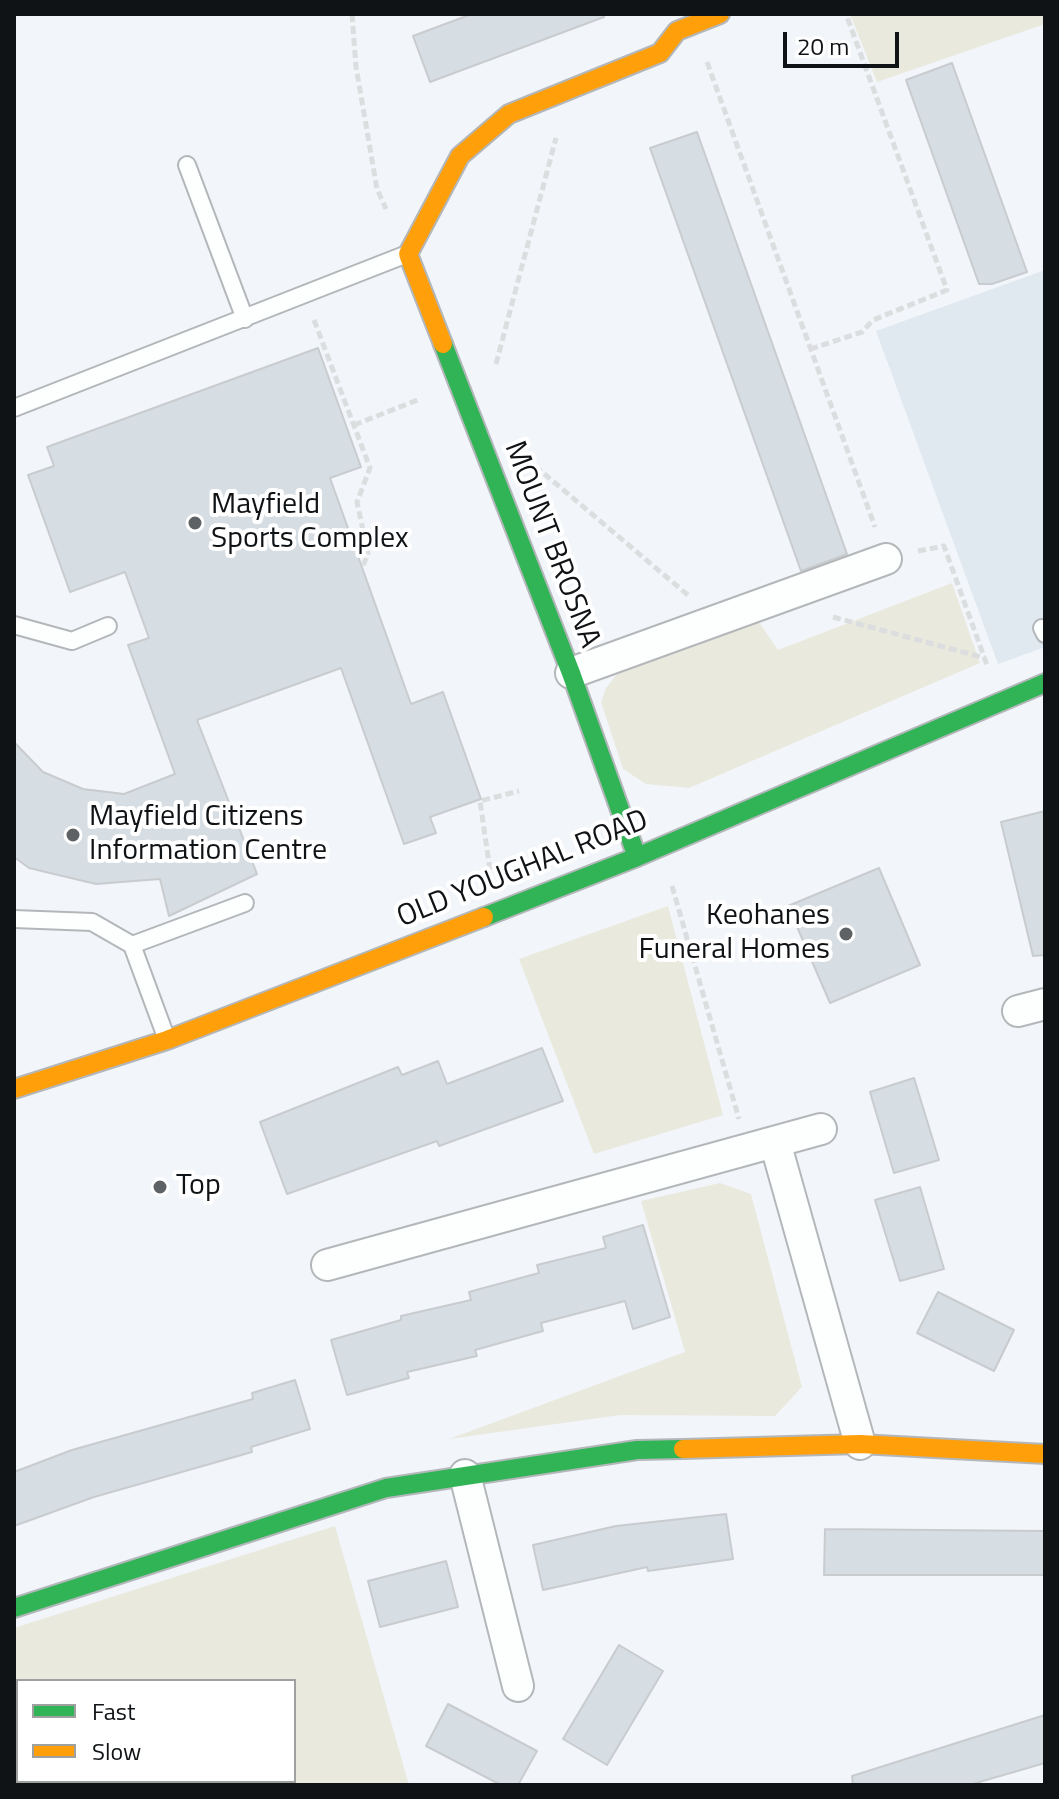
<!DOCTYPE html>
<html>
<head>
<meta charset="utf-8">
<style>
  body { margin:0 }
  #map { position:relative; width:1059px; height:1799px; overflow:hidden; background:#f2f6fa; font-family:"Titillium Web",sans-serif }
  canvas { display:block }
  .frame { position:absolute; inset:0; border:16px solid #101315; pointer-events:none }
  .legend { position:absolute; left:16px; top:1679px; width:280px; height:104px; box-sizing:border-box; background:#fff; border:2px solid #9fa1a1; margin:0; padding:10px 14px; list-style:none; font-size:24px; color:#101315 }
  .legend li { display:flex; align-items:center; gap:16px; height:40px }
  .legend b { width:40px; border:2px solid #9fa1a1 }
  .scale { position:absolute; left:783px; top:32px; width:116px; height:36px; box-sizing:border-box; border:4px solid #101315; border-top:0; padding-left:10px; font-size:24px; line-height:28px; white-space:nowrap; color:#101315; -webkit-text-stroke:6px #fff; paint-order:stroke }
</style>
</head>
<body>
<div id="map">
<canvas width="1059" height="1799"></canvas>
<div class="frame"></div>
<ul class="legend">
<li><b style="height:10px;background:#30b455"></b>Fast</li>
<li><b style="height:10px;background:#ff9f0a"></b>Slow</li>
</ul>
<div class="scale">20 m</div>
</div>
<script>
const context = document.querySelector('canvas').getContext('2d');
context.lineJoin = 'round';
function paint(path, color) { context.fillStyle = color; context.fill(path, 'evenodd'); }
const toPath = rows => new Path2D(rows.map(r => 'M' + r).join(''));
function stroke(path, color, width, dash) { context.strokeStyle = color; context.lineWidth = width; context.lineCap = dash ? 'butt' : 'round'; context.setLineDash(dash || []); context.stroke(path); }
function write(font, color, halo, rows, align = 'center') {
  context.font = font + ' "Titillium Web",sans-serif'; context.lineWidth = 8; context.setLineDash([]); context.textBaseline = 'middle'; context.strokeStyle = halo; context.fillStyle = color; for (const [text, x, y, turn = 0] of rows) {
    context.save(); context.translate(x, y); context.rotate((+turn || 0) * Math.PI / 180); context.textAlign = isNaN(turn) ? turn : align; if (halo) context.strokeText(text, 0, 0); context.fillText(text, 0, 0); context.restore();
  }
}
paint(toPath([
  [1045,270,1045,647,998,664,876,331]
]), '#e0e8f0');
paint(toPath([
  [850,14,1045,14,1045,24,877,82],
  [952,583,980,663,689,788,646,784,623,769,601,702,606,688,617,674,759,622,778,650],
  [668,906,723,1115,594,1154,519,959],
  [720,1183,751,1194,802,1387,775,1416,620,1415,449,1439,685,1352,641,1201],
  [335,1526,409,1785,14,1785,14,1628],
  [18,1681,294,1681,294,1781,18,1781]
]), '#e9e9de');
const building = toPath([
  [472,14,604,14,604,17,430,82,413,36,472,14],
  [952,63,1027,272,992,284,979,284,906,80,952,63],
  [697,132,847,554,801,571,650,148,697,132],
  [318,348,361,467,330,478,411,704,443,692,481,799,430,817,436,833,404,844,341,668,197,720,257,874,169,916,160,879,96,884,29,868,14,857,14,742,43,772,83,789,124,794,175,774,128,645,149,638,125,572,70,592,28,475,54,466,47,447,318,348],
  [1045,811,1045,955,1033,956,1001,822,1045,811],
  [879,868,920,965,830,1003,788,906,879,868],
  [542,1048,563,1101,439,1146,437,1141,287,1194,260,1122,398,1067,402,1075,438,1061,447,1084,542,1048],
  [914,1078,939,1160,894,1173,870,1092,914,1078],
  [920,1187,944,1269,900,1281,875,1200,920,1187],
  [643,1225,670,1317,633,1329,625,1301,541,1323,543,1331,475,1350,477,1356,407,1372,409,1378,347,1395,331,1340,401,1320,401,1316,471,1300,469,1292,539,1273,537,1265,606,1248,603,1237,643,1225],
  [938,1292,1014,1330,994,1371,917,1333,938,1292],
  [295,1380,310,1429,251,1447,252,1452,94,1497,14,1526,14,1472,72,1450,253,1399,252,1393,295,1380],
  [726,1514,733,1559,648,1571,647,1567,543,1590,533,1545,616,1526,726,1514],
  [825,1529,1045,1531,1045,1575,824,1575,825,1529],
  [446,1561,458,1607,380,1627,368,1581,446,1561],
  [619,1645,663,1671,607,1765,563,1739,619,1645],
  [448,1704,537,1751,518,1785,501,1785,426,1746,448,1704],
  [1045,1715,1045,1763,969,1785,853,1785,852,1776,1045,1715]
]);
paint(building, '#d6dde3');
stroke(building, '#c9cccf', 2);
const lane = toPath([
  [187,165,245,319],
  [14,408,407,254],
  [14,625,72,641,108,626],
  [1042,628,1045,634],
  [14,919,92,922,132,945,166,1037],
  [132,945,245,903]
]);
const street = toPath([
  [571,673,886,559],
  [1018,1011,1045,1004],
  [775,1142,860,1444],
  [327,1265,821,1129],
  [465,1475,518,1686]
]);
const fast = toPath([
  [443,344,571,673,637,857],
  [484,917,637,857,1045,683],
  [14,1608,386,1488,637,1450,683,1449]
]);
const slow = toPath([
  [443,344,408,254,460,156,509,114,660,53,677,31,720,14],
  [14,1089,167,1040,484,917],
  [683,1449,860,1444,1045,1454]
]);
stroke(lane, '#b4b7ba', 20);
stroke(street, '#b4b7ba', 34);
stroke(fast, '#b4b7ba', 22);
stroke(slow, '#b4b7ba', 22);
stroke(toPath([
  [352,14,356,67,377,189,386,209],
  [707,62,875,527],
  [314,320,370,468,357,502,368,554,362,568],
  [810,349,862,332,873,320,947,290,846,14],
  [496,364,556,138],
  [354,425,420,399],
  [535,466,689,596],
  [918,551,944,546,987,665],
  [833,617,985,658],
  [490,870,480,801,519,791],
  [672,886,739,1119]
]), '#dcdddf', 5, [8, 4]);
stroke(lane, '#fdfefe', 16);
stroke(street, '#fdfefe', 30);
stroke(fast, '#30b455', 18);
stroke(slow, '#ff9f0a', 18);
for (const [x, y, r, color] of [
  [195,523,8,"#5f6265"],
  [73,835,8,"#5f6265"],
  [846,934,8,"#5f6265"],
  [160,1187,8,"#5f6265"]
]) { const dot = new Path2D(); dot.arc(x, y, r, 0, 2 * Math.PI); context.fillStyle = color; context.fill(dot); stroke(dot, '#fff', 3); }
write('30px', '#101315', '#fff', [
  ["Mayfield",211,506],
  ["Sports Complex",211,540],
  ["Mayfield Citizens",89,818],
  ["Information Centre",89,852],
  ["Keohanes",830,917,"right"],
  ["Funeral Homes",830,951,"right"],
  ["Top",176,1187]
], 'left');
write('30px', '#101315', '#fff', [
  ["MOUNT BROSNA",551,545,69],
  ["OLD YOUGHAL ROAD",523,870,-22]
]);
</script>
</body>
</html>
